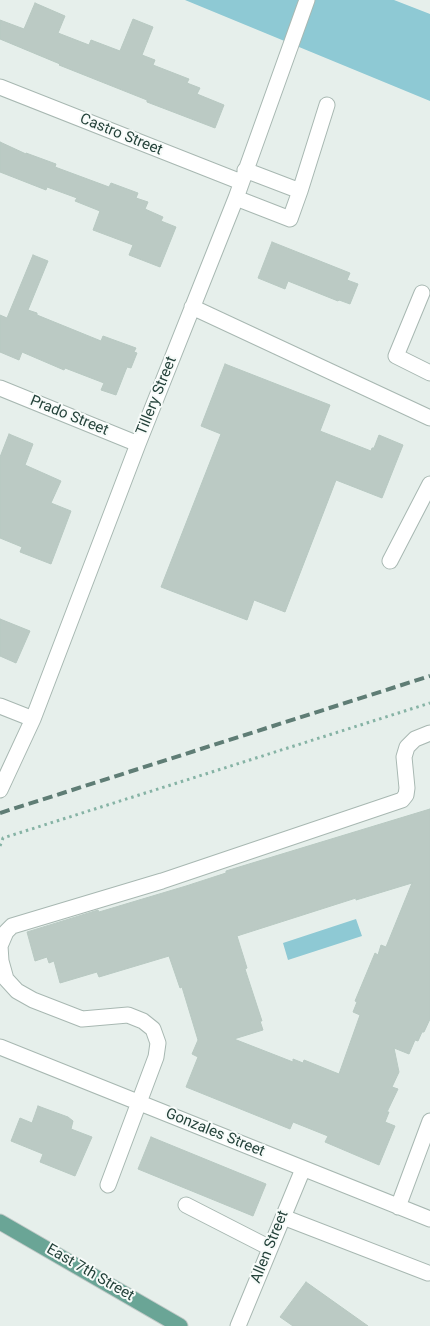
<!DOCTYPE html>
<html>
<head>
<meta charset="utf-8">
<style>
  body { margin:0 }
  canvas { display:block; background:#e6efeb }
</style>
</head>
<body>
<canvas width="430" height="1326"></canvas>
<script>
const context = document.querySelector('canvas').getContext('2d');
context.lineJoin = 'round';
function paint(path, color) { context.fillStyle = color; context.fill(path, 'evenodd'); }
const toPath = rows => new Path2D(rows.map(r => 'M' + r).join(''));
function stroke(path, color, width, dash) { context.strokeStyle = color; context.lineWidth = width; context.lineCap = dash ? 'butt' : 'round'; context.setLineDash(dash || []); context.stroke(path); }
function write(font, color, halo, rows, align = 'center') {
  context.font = font + ' Roboto,sans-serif'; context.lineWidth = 4; context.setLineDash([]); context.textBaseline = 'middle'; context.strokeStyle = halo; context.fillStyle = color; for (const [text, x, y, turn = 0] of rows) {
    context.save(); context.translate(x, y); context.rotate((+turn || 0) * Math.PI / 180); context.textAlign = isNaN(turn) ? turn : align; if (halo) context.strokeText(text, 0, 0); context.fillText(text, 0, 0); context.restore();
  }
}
paint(toPath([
  [185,0,394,0,430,14,430,101],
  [356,919,362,936,288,960,283,943]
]), '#8ec9d4');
const building = toPath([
  [35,3,65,16,58,33,89,45,91,40,120,51,133,19,153,27,142,55,155,60,153,65,189,79,187,83,200,88,197,94,224,105,215,128,147,102,147,100,59,65,60,64,0,39,0,20,24,29,35,3],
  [0,142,26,154,26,153,56,164,55,167,109,187,111,183,138,193,136,198,148,202,145,209,163,217,161,221,176,227,160,267,129,255,133,245,93,230,100,211,75,201,77,198,47,187,46,190,0,172,0,142],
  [272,242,350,273,347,280,358,284,350,304,339,300,338,301,288,281,285,289,258,278,272,242],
  [33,255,48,261,28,310,37,313,37,315,101,341,103,336,136,348,134,352,137,353,131,368,127,367,116,395,101,390,104,383,65,368,64,370,22,352,19,360,0,352,0,315,7,318,33,255],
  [225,364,330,405,320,431,371,451,372,448,374,448,379,435,403,445,382,498,336,480,285,612,254,600,247,620,161,587,221,434,201,426,225,364],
  [9,434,33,444,25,465,61,481,51,503,71,511,51,564,20,552,22,547,0,538,0,457,9,434],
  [0,619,30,631,16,663,0,656,0,619],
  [430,809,430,1019,424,1032,422,1032,418,1041,415,1040,409,1054,394,1048,399,1072,392,1087,398,1089,387,1112,389,1112,385,1122,395,1126,379,1165,325,1142,328,1136,293,1122,290,1129,186,1087,198,1057,192,1054,198,1040,182,987,180,988,169,956,99,977,97,972,60,983,54,961,49,963,47,957,35,961,27,932,98,910,99,912,186,886,226,873,226,871,430,809],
  [412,883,386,947,381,945,378,955,375,953,355,1001,357,1002,353,1012,360,1015,339,1074,304,1060,303,1063,293,1059,293,1062,234,1039,263,1030,260,1021,262,1021,245,969,247,968,237,936,356,898,356,900,412,883],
  [38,1106,68,1117,73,1121,71,1129,92,1137,75,1176,40,1162,43,1154,11,1141,20,1118,32,1123,38,1106],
  [151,1137,266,1184,253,1216,138,1169,151,1137],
  [306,1282,368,1326,293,1326,280,1317,306,1282]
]);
paint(building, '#bbcac4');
stroke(building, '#b8c9c2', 1);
const minor = toPath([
  [0,87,241,182],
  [245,170,300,191,327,105],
  [236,198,290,219,300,191],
  [422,293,396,356,430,373],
  [192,307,430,418],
  [0,388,138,444],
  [390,561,430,484],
  [0,706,33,719],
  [0,790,33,719,138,444,236,198,307,0],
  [0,1047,430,1219],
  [108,1185,156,1057,158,1043,153,1029,143,1021,128,1015,82,1019,33,1000,17,991,6,979,1,961,0,946,6,932,12,926,162,881,402,800,406,795,407,788,404,757,407,747,415,739,430,733],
  [186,1205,270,1248],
  [398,1207,430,1121],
  [283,1217,428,1273],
  [238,1326,303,1169]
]);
const major = toPath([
  [0,1222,180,1326]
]);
stroke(minor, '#a8b8b2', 17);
stroke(major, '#c2cac8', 17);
stroke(toPath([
  [0,846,3,838,430,703]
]), '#86b3a5', 3, [2.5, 4]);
stroke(minor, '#fff', 15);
stroke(major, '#6aa596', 15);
stroke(toPath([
  [0,813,430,676]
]), '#5f7d75', 4, [10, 5]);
write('15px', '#24423a', '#f7fbf9', [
  ["Castro Street",121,135,22],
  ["Tillery Street",157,396,-68],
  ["Prado Street",69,416,22],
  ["Gonzales Street",215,1133,22],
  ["Allen Street",270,1247,-68],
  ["East 7th Street",90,1273,30]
]);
</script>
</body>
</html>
